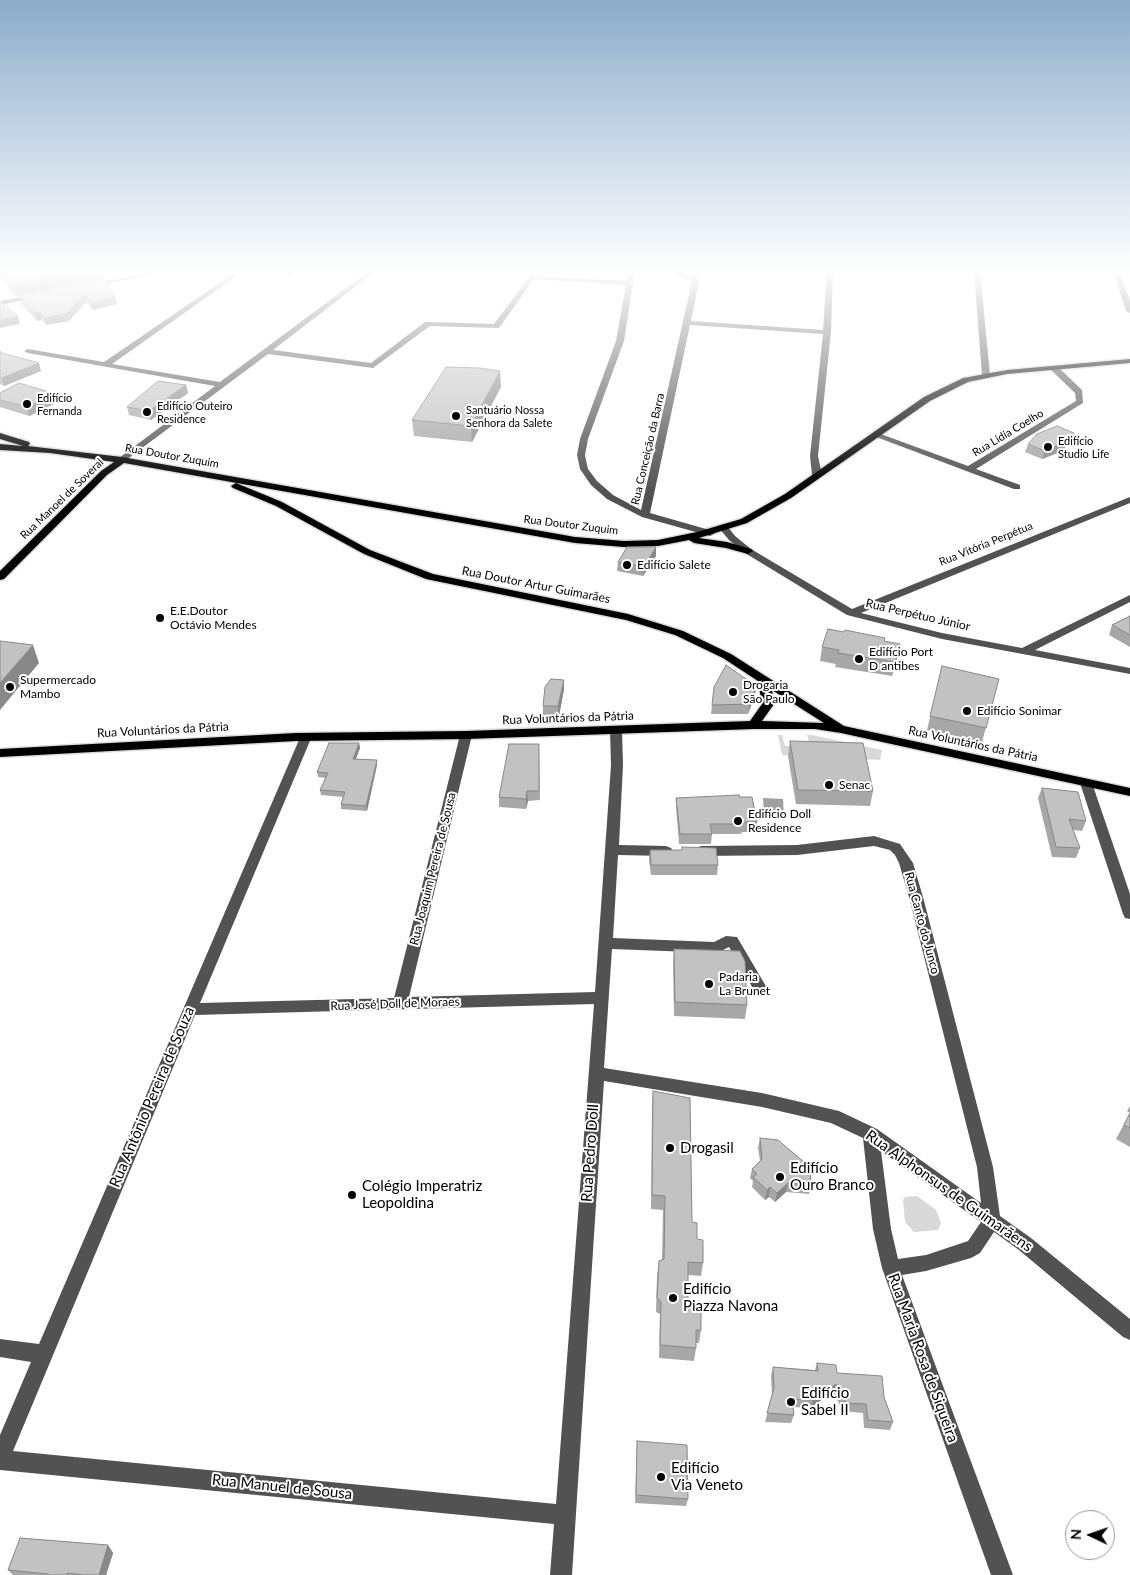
<!DOCTYPE html>
<html>
<head>
<meta charset="utf-8">
<style>
  body { margin:0 }
  #map { position:relative; width:1130px; height:1575px; overflow:hidden; background:#fff; font-family:Lato,sans-serif }
  canvas { display:block }
  .north { position:absolute; left:1065px; top:1510px; width:50px; height:50px; box-sizing:border-box; background:#fff; border:1px solid #999; border-radius:50%; rotate:273deg; font-size:14px; font-weight:700; line-height:20px; text-align:center; color:#000 }
  .north::after { content:''; display:block; margin:auto; width:18px; height:22px; background:#000; clip-path:polygon(50% 0,100% 100%,50% 72%,0 100%) }
</style>
</head>
<body>
<div id="map">
<canvas width="1130" height="1575"></canvas>
<div class="north">N</div>
</div>
<script>
const context = document.querySelector('canvas').getContext('2d');
context.lineJoin = 'round';
function paint(path, color) { context.fillStyle = color; context.fill(path, 'evenodd'); }
const toPath = rows => new Path2D(rows.map(r => 'M' + r).join(''));
function stroke(path, color, width, dash) { context.strokeStyle = color; context.lineWidth = width; context.lineCap = dash ? 'butt' : 'round'; context.setLineDash(dash || []); context.stroke(path); }
function write(font, color, halo, rows, align = 'center') {
  context.font = font + ' Lato,sans-serif'; context.lineWidth = 4; context.setLineDash([]); context.textBaseline = 'middle'; context.strokeStyle = halo; context.fillStyle = color; for (const [text, x, y, turn = 0] of rows) {
    context.save(); context.translate(x, y); context.rotate((+turn || 0) * Math.PI / 180); context.textAlign = isNaN(turn) ? turn : align; if (halo) context.strokeText(text, 0, 0); context.fillText(text, 0, 0); context.restore();
  }
}
paint(toPath([
  [807,734,882,750,880,760,782,755,778,735,782,735,785,746,810,746],
  [917,1196,936,1210,941,1223,938,1230,914,1232,905,1222,903,1200,905,1197]
]), '#d9d9d9');
paint(toPath([
  [763,798,783,799,784,817,764,816]
]), '#a0a0a0');
const major = toPath([
  [1130,359,1130,363,1007,374,968,382,930,401,791,498,747,523,699,538,727,542,751,549,753,551,748,554,726,548,694,543,689,540,658,546,624,547,575,543,124,463,107,475,4,579,0,580,0,571,101,471,114,462,50,453,0,450,0,444,23,446,0,439,0,433,29,442,30,444,28,446,122,457,575,537,624,541,658,540,697,532,741,519,785,494,924,397,963,378,1007,370,1130,359],
  [236,483,282,502,370,550,433,574,628,614,683,631,731,654,844,726,1130,788,1130,796,841,733,815,729,754,729,466,739,296,741,0,757,0,749,296,733,466,731,750,721,762,704,758,681,723,658,675,635,626,620,426,579,364,554,276,506,233,488,231,486,236,483],
  [772,690,824,723,762,721,774,704,772,690]
]);
stroke(major, '#dbdbdb', 3);
paint(toPath([
  [154,271,167,271,91,287,88,285,154,271],
  [237,271,244,271,112,364,220,382,369,271,376,271,273,350,371,363,425,322,494,324,530,276,627,281,629,271,635,271,624,341,588,439,585,455,588,469,597,481,613,495,641,510,692,281,681,277,672,271,680,271,693,277,695,271,701,271,691,321,823,330,827,271,833,271,831,332,818,456,822,475,817,478,812,475,810,456,823,334,690,325,650,513,713,531,715,533,710,536,642,517,607,499,591,485,580,469,577,455,580,439,616,341,626,285,534,279,499,328,430,326,373,368,268,354,122,463,118,460,119,458,215,386,28,353,24,351,28,349,104,362,237,271],
  [289,271,296,271,290,276,286,276,285,275,289,271],
  [974,271,980,271,990,375,986,377,982,375,974,271],
  [1113,271,1119,271,1130,301,1130,313,1126,311,1113,271],
  [37,294,39,295,39,297,0,305,0,301,37,294],
  [1051,366,1057,366,1082,390,1083,403,976,469,1020,485,1020,489,1014,489,871,435,878,433,968,466,1076,401,1075,393,1051,370,1051,366],
  [1130,497,1130,503,861,613,942,633,1022,648,1130,595,1130,602,1035,650,1130,668,1130,674,942,639,847,615,745,553,729,540,719,528,721,526,727,526,735,536,751,549,852,609,1130,497],
  [616,727,622,731,623,765,619,845,666,846,671,848,673,851,671,854,666,856,618,855,613,938,714,942,726,936,737,937,767,988,765,992,760,994,755,992,729,947,717,953,612,949,604,1068,762,1093,839,1111,877,1129,981,1203,977,1167,909,897,899,863,895,855,890,850,874,846,797,855,701,856,696,854,694,851,696,848,701,846,797,845,874,836,900,844,913,863,923,897,993,1167,1000,1216,1031,1238,1130,1319,1130,1340,1123,1337,1019,1250,994,1232,980,1253,971,1258,926,1271,902,1275,1013,1575,991,1575,882,1268,873,1229,863,1138,831,1123,762,1107,604,1081,572,1575,550,1575,554,1524,0,1470,0,1435,31,1362,0,1357,0,1339,39,1344,302,733,310,733,312,736,200,1003,394,998,460,735,466,731,472,735,409,997,595,992,611,765,610,731,616,727],
  [594,1004,556,1504,13,1451,195,1015,594,1004],
  [881,1151,981,1222,968,1241,926,1255,898,1259,891,1229,881,1151],
  [1086,779,1092,783,1130,894,1130,919,1125,918,1123,914,1080,783,1086,779]
]), '#525252');
paint(major, '#000');
paint(toPath([
  [0,271,102,278,117,304,93,310,86,302,69,321,46,325,42,320,37,321,21,303,19,295,16,296,0,278],
  [0,351,2,353,41,371,4,386,0,384],
  [186,385,188,393,151,420,129,415,127,407],
  [501,387,472,442,414,436,412,420],
  [0,393,58,402,29,416,0,407],
  [1072,441,1060,452,1042,459,1025,452,1028,444],
  [656,556,643,576,617,571,618,562],
  [1130,616,1130,647,1109,635,1112,625],
  [884,641,897,658,892,676,835,667,836,664,820,661,822,647],
  [942,666,999,679,982,742,927,730],
  [756,686,755,695,748,714,711,714,712,705],
  [564,689,559,716,543,716,543,706],
  [790,741,873,791,870,806,796,804,788,756],
  [359,743,360,748,356,759,377,760,377,765,367,811,341,809,341,804,343,797,321,795,320,790,326,778,318,777,317,772],
  [539,744,540,800,528,801,526,809,499,807,499,797],
  [1042,788,1086,821,1082,831,1073,830,1080,848,1076,858,1052,857,1038,798],
  [739,797,757,822,755,832,742,832,741,834,712,834,711,844,679,844,676,807,676,798],
  [650,850,718,865,717,875,651,875,649,860],
  [674,949,747,1005,745,1019,674,1016,673,963],
  [653,1091,697,1239,703,1263,701,1276,688,1275,688,1303,701,1330,699,1343,696,1343,696,1348,694,1361,659,1358,660,1314,656,1312,657,1275,659,1261,662,1260,663,1210,651,1209,652,1105],
  [1130,1106,1130,1147,1116,1139,1130,1113,1127,1111],
  [760,1138,811,1185,809,1194,786,1192,775,1202,769,1197,765,1200,752,1187,753,1181,750,1178,752,1169,760,1161,758,1148],
  [817,1363,884,1397,893,1422,890,1430,864,1428,863,1413,843,1411,833,1392,810,1408,793,1407,794,1415,791,1423,765,1422,772,1396,771,1376,773,1367,815,1370],
  [637,1441,688,1499,686,1506,635,1503],
  [108,1545,113,1553,106,1575,13,1575,8,1570]
]), '#a7a7a7');
paint(toPath([
  [85,271,100,271,102,279,16,296,12,285],
  [84,294,86,302,69,321,46,325,44,318],
  [115,297,117,304,93,310,91,302],
  [40,312,42,320,37,321,35,313],
  [18,316,20,324,0,328,0,320],
  [39,363,41,371,4,386,2,378],
  [500,371,501,387,472,442,471,426],
  [186,385,188,393,151,420,149,411],
  [56,394,58,402,29,416,27,407],
  [1074,433,1072,441,1060,452,1042,459,1045,451],
  [656,547,656,556,643,576,644,567],
  [900,644,897,658,892,676,895,662],
  [33,645,39,663,0,710,0,683],
  [564,680,564,689,559,716,558,706],
  [756,686,755,695,748,714,750,704],
  [359,743,360,748,354,764,353,759],
  [377,760,377,765,367,811,366,806],
  [527,791,528,801,526,809,526,799],
  [788,1183,786,1192,775,1202,777,1193],
  [770,1187,769,1197,765,1200,767,1190],
  [836,1384,833,1392,810,1408,813,1400],
  [108,1545,113,1553,106,1575,99,1575]
]), '#888');
const building = toPath([
  [0,271,85,271,12,285,0,271],
  [104,278,115,297,91,302,84,294,67,313,44,318,40,312,35,313,19,295,104,278],
  [0,301,18,316,0,320,0,301],
  [0,351,2,353,39,363,2,378,0,377,0,351],
  [446,367,480,368,500,371,471,426,412,420,446,367],
  [158,381,186,385,149,411,127,407,158,381],
  [19,383,56,394,27,407,0,400,0,393,19,383],
  [1057,426,1074,433,1062,443,1045,451,1028,444,1037,434,1057,426],
  [627,547,656,547,644,567,618,562,627,547],
  [1130,616,1130,635,1112,625,1130,616],
  [828,629,844,632,845,630,885,638,884,641,900,644,895,662,838,653,839,650,822,647,828,629],
  [0,641,33,645,0,683,0,641],
  [726,665,756,686,750,704,712,705,714,687,726,665],
  [942,666,999,679,986,728,930,716,942,666],
  [551,679,564,680,558,706,543,706,545,687,551,679],
  [790,741,863,743,873,791,798,790,790,741],
  [329,743,359,743,353,759,377,760,366,806,341,804,345,792,320,790,328,773,317,772,329,743],
  [509,744,539,744,539,791,527,791,526,799,499,797,509,744],
  [1042,788,1078,792,1086,821,1069,819,1080,848,1056,847,1042,788],
  [739,795,739,797,752,797,757,822,742,822,743,824,710,824,712,834,680,834,676,798,739,795],
  [682,847,716,848,718,865,651,865,650,850,682,850,682,847],
  [674,949,740,951,745,961,747,1005,675,1002,674,949],
  [653,1091,690,1098,692,1222,697,1223,697,1239,703,1240,703,1263,688,1262,688,1303,701,1305,701,1330,696,1330,696,1348,660,1345,661,1301,657,1298,659,1261,664,1259,665,1196,652,1195,653,1091],
  [1130,1113,1130,1128,1124,1125,1130,1113],
  [760,1138,778,1140,810,1167,811,1185,788,1183,777,1193,770,1187,767,1190,753,1177,757,1174,752,1169,762,1159,760,1138],
  [817,1363,836,1365,837,1373,882,1376,884,1397,893,1422,868,1420,866,1404,846,1403,836,1384,813,1400,792,1399,794,1415,767,1413,774,1388,773,1367,818,1371,817,1363],
  [637,1441,687,1445,688,1499,636,1495,637,1441],
  [20,1538,108,1545,99,1575,84,1575,67,1573,67,1575,50,1575,48,1574,8,1570,20,1538]
]);
paint(building, '#c2c2c2');
stroke(building, '#888', 1);
const sky = context.createLinearGradient(0, 0, 0, 491);
sky.addColorStop(0, '#8baccb');
sky.addColorStop(0.55, '#fff');
sky.addColorStop(1, '#ffffff00');
context.fillStyle = sky;
context.fillRect(0, 0, 1130, 491);
for (const [x, y, r, color] of [
  [27,404,5,"#000"],
  [147,412,5,"#000"],
  [456,416,5,"#000"],
  [1048,447,5,"#000"],
  [627,565,5,"#000"],
  [160,618,5,"#000"],
  [859,659,5,"#000"],
  [10,687,5,"#000"],
  [733,692,5,"#000"],
  [967,711,5,"#000"],
  [829,785,5,"#000"],
  [738,821,5,"#000"],
  [709,984,5,"#000"],
  [670,1148,5,"#000"],
  [780,1177,5,"#000"],
  [352,1195,5,"#000"],
  [673,1298,5,"#000"],
  [791,1402,5,"#000"],
  [661,1477,5,"#000"]
]) { const dot = new Path2D(); dot.arc(x, y, r, 0, 2 * Math.PI); context.fillStyle = color; context.fill(dot); stroke(dot, '#fff', 2); }
write('11px', '#000', '#fff', [
  ["Edifício",37,398],
  ["Fernanda",37,411],
  ["Edifício Outeiro",157,406],
  ["Residence",157,419],
  ["Santuário Nossa",466,410],
  ["Senhora da Salete",466,423],
  ["Edifício",1058,441],
  ["Studio Life",1058,454]
], 'left');
write('11px', '#000', '#fff', [
  ["Rua Lidía Coelho",1008,433,-31],
  ["Rua Conceição da Barra",648,449,-77],
  ["Rua Doutor Zuquim",172,456,10],
  ["Rua Manoel de Soveral",62,499,-44],
  ["Rua Doutor Zuquim",571,525,7],
  ["Rua Vitória Perpétua",986,544,-22]
]);
write('12px', '#000', '#fff', [
  ["Edifício Salete",637,565],
  ["E.E.Doutor",170,611],
  ["Octávio Mendes",170,625],
  ["Edifício Port",869,652],
  ["D antibes",869,666],
  ["Supermercado",20,680],
  ["Mambo",20,694],
  ["Drogaria",743,685],
  ["São Paulo",743,699],
  ["Edifício Sonimar",977,711],
  ["Senac",839,785],
  ["Edifício Doll",748,814],
  ["Residence",748,828],
  ["Padaria",719,977],
  ["La Brunet",719,991]
], 'left');
write('12px', '#000', '#fff', [
  ["Rua Doutor Artur Guimarães",536,585,11],
  ["Rua Perpétuo Júnior",918,615,13],
  ["Rua Voluntários da Pátria",568,718,-2],
  ["Rua Voluntários da Pátria",163,730,-3],
  ["Rua Voluntários da Pátria",973,744,12],
  ["Rua Joaquim Pereira de Sousa",433,869,-76],
  ["Rua Canto do Junco",922,923,75],
  ["Rua José Doll de Moraes",395,1004,-2]
]);
write('15px', '#000', '#fff', [
  ["Rua Antônio Pereira de Souza",152,1097,-67],
  ["Rua Pedro Doll",590,1153,-86],
  ["Rua Alphonsus de Guimarãens",949,1191,35],
  ["Rua Maria Rosa de Siqueira",923,1358,70],
  ["Rua Manuel de Sousa",282,1487,6]
]);
write('15px', '#000', '#fff', [
  ["Drogasil",680,1148],
  ["Edifício",790,1168],
  ["Ouro Branco",790,1185],
  ["Colégio Imperatriz",362,1186],
  ["Leopoldina",362,1203],
  ["Edifício",683,1289],
  ["Piazza Navona",683,1306],
  ["Edifício",801,1393],
  ["Sabel II",801,1410],
  ["Edifício",671,1468],
  ["Via Veneto",671,1485]
], 'left');
</script>
</body>
</html>
